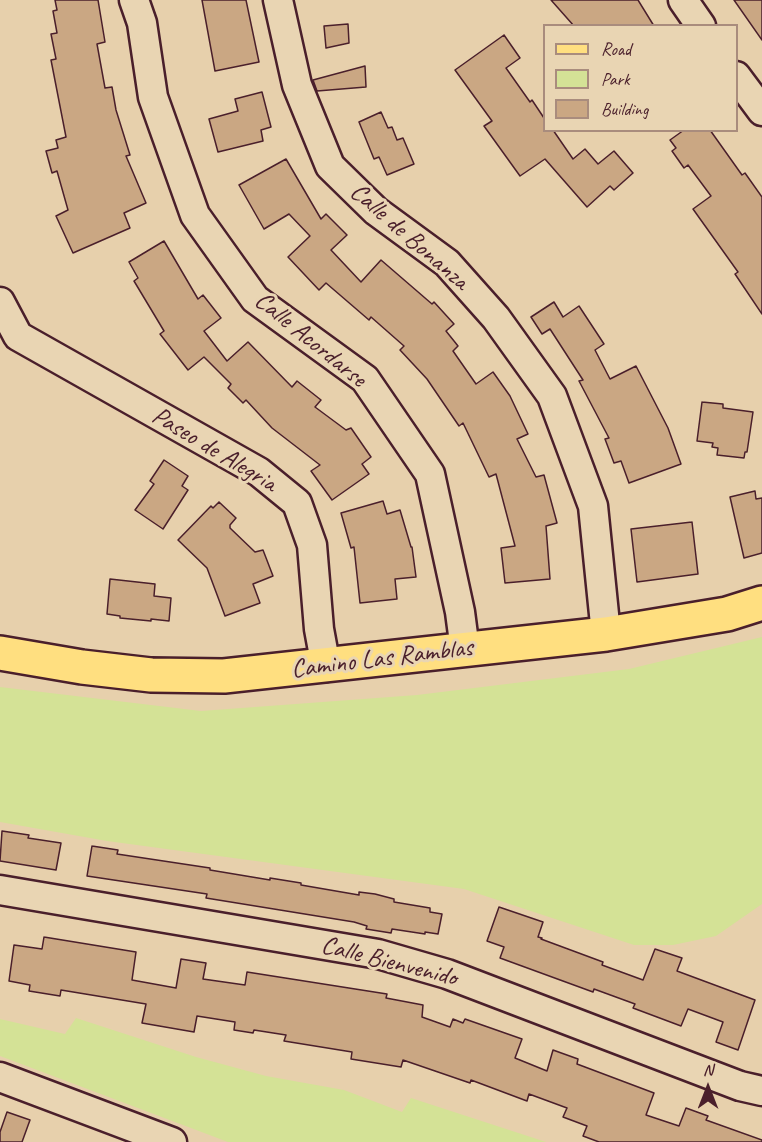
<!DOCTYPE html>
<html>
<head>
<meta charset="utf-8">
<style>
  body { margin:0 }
  #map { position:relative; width:762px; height:1142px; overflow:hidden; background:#e7d0ac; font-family:Caveat,sans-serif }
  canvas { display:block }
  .legend { position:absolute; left:543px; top:24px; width:195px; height:108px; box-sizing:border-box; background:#e9d5b3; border:2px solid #a98c7d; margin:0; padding:8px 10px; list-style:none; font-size:18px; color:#4a1f2b }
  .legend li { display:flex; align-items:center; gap:12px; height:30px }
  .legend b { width:30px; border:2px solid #a98c7d }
  .north { position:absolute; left:678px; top:1058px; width:60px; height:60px; -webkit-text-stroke:4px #e9d5b3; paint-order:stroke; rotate:0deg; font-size:16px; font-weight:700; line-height:24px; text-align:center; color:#4a1f2b }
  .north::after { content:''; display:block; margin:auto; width:21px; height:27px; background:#4a1f2b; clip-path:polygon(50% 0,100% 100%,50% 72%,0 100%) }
</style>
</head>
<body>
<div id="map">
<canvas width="762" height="1142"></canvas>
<ul class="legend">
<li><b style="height:8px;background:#ffdf80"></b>Road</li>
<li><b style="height:16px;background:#d4e296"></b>Park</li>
<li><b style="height:16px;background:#caa783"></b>Building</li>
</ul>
<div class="north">N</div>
</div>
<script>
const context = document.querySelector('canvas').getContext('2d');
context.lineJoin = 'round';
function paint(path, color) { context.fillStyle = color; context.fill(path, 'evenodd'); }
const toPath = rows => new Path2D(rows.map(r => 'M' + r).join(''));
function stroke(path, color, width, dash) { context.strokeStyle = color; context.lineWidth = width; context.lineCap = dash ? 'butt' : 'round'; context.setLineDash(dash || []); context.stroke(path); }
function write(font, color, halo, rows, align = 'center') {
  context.font = font + ' Caveat,sans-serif'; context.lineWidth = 6; context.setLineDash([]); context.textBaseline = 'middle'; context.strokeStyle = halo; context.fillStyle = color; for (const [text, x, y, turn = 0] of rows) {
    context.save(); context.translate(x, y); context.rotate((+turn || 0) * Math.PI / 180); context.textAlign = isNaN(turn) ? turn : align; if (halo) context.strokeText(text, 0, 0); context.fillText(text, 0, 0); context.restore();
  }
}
paint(toPath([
  [762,637,762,904,716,936,673,945,634,945,464,889,107,841,0,822,0,687,201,711,417,695,629,669],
  [76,1018,196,1057,266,1076,344,1090,402,1112,411,1098,546,1142,228,1142,0,1056,0,1019,65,1034]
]), '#d4e296');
const building = toPath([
  [55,0,98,0,105,42,97,44,105,88,112,87,116,110,130,155,126,156,146,203,124,213,130,228,73,253,56,216,68,210,57,171,52,173,46,151,58,148,56,140,66,137,51,60,56,59,51,34,57,33,53,11,57,10,55,0],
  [202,0,246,0,259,62,215,71,202,0],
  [551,0,638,0,654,26,574,26,551,0],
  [734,0,762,0,762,40,734,0],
  [348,24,349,43,326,48,324,26,348,24],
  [504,35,520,58,506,68,530,102,532,100,544,118,544,130,553,130,573,159,585,149,598,164,614,151,633,173,614,190,610,186,587,207,545,159,520,176,484,126,492,121,455,70,504,35],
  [365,66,366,87,317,91,313,80,365,66],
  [262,92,271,127,261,130,263,141,218,152,209,119,238,111,235,99,262,92],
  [381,112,388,128,392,127,397,140,403,138,414,164,387,175,379,157,374,159,359,122,381,112],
  [684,130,710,130,742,175,745,173,762,197,762,314,735,274,738,272,693,209,711,196,688,165,684,168,672,151,676,148,670,140,684,130],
  [286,159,321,219,326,214,347,235,331,250,361,282,381,260,432,304,434,302,454,324,446,331,458,346,453,351,476,384,493,372,510,396,528,434,517,439,536,477,544,475,557,523,546,526,550,579,505,583,501,548,515,546,496,474,489,477,463,423,459,426,427,379,400,350,404,346,371,317,369,320,326,283,319,290,288,257,310,236,289,214,264,229,239,185,286,159],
  [164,241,198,299,203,295,221,318,204,331,227,361,248,342,292,387,297,381,321,400,315,407,346,430,351,428,371,457,362,464,369,474,332,500,311,471,320,465,272,428,246,400,243,403,228,388,231,384,204,357,188,370,160,334,164,331,134,281,138,278,129,262,164,241],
  [554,302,563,317,579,306,604,344,595,350,610,379,636,366,668,428,681,464,629,483,621,461,614,463,605,439,609,438,579,381,583,380,550,329,542,334,531,317,554,302],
  [702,402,723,404,723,408,753,412,747,452,745,452,744,458,717,455,718,448,712,447,713,443,697,441,702,402],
  [164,460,188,476,182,486,188,490,163,529,135,510,154,484,150,481,164,460],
  [755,491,756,499,762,498,762,553,744,558,730,497,755,491],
  [383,501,387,514,400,510,411,547,412,547,416,577,395,579,397,599,360,603,354,547,351,548,341,513,383,501],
  [219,502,236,518,230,525,230,528,255,552,263,550,273,576,253,584,260,603,225,616,207,568,178,540,211,506,213,508,219,502],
  [692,522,698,574,637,582,631,529,692,522],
  [110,579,155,584,154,596,171,598,169,621,151,619,151,621,120,618,120,616,107,614,110,579],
  [2,831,29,835,28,838,61,843,56,870,0,861,2,831],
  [92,846,118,850,117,854,210,868,210,870,270,880,270,878,301,883,301,885,359,895,359,892,375,894,394,899,394,902,430,908,430,912,442,914,438,934,425,932,425,934,392,929,391,933,366,929,367,926,354,922,206,898,207,894,87,876,92,846],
  [499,907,543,922,538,937,542,938,541,939,603,962,602,965,643,980,655,949,682,958,677,971,755,1000,738,1050,716,1042,723,1022,688,1009,681,1026,633,1008,635,1004,594,989,593,992,500,958,504,947,487,941,499,907],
  [44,937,136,952,132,980,176,988,181,959,206,963,203,979,245,985,247,972,387,994,386,998,423,1005,422,1017,450,1027,453,1019,463,1023,465,1019,522,1039,515,1058,547,1071,553,1050,578,1059,577,1064,654,1093,646,1115,679,1126,686,1108,708,1116,706,1120,762,1140,762,1142,599,1142,583,1136,587,1126,563,1117,567,1108,529,1094,527,1101,471,1080,470,1083,403,1060,401,1067,351,1059,352,1052,284,1041,286,1035,254,1030,253,1033,234,1030,235,1022,197,1016,194,1032,142,1023,146,1004,61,990,60,996,29,991,30,985,9,981,14,945,42,949,44,937],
  [7,1112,30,1120,22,1142,0,1142,0,1132,7,1112]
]);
paint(building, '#caa783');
stroke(building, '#4a1f2b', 1.5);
const minor = toPath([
  [134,0,142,23,153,97,195,215,255,299,365,379,430,474,460,612,465,650],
  [278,0,297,85,330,166,376,211,447,263,496,318,552,396,593,506,606,634],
  [683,0,701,26],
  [736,76,762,111],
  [0,302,18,336,259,472,297,503,312,545,319,629,326,667],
  [0,890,378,954,447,974,740,1086,762,1091],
  [0,1077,172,1142]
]);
const major = toPath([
  [0,653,82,667,151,675,224,676,606,634,727,614,762,603]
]);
stroke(minor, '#4a1f2b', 33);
stroke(major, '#4a1f2b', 38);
stroke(minor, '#e9d5b3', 28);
stroke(major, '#ffdf80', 33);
write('26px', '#4a1f2b', '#e9d5b3', [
  ["Calle de Bonanza",409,237,41],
  ["Calle Acordarse",310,340,39],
  ["Paseo de Alegria",214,450,31],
  ["Camino Las Ramblas",382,659,-7],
  ["Calle Bienvenido",389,962,14]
]);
</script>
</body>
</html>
